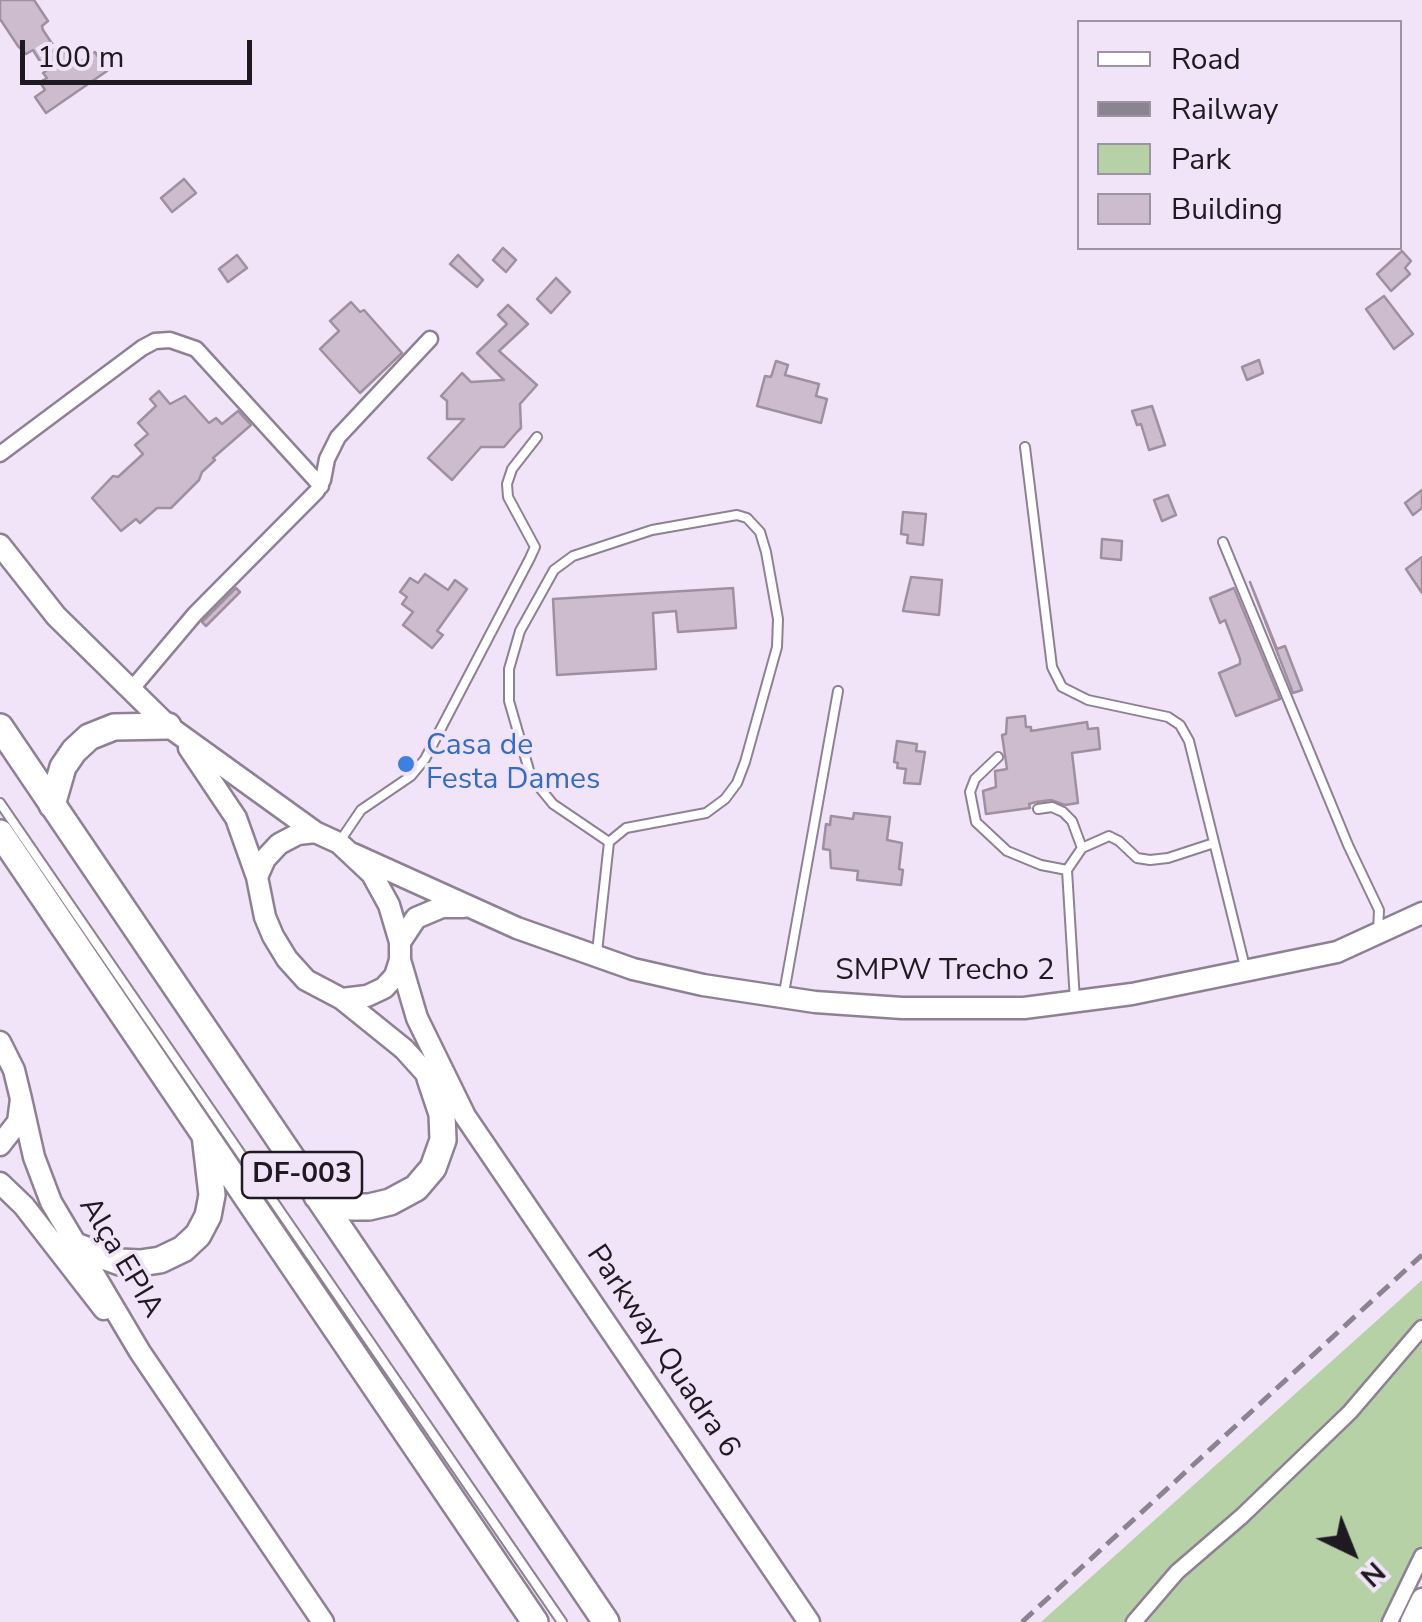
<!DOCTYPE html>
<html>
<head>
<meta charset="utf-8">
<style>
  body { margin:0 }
  #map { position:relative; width:1422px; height:1622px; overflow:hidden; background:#f2e4f8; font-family:"Nunito Sans",sans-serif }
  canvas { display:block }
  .legend { position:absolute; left:1077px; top:20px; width:325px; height:230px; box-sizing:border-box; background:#f2e4f8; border:2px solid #9e93a2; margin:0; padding:12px 18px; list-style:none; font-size:30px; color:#1f1a21 }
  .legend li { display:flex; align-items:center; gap:20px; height:50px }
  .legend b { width:50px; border:2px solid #9e93a2 }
  .north { position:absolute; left:1302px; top:1502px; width:100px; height:100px; -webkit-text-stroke:8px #f2e4f8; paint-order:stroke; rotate:137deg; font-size:28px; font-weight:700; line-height:40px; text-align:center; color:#1f1a21 }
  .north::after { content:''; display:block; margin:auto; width:35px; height:45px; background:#1f1a21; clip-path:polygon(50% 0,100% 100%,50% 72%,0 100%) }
  .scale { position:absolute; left:20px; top:40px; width:232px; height:45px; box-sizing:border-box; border:5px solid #1f1a21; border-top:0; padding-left:12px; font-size:30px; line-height:35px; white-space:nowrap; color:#1f1a21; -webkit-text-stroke:8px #f2e4f8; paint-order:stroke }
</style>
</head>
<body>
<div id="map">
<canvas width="1422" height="1622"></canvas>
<ul class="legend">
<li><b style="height:12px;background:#fff"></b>Road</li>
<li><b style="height:12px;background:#8c8390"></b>Railway</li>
<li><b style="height:28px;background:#b7d1a7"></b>Park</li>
<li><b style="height:28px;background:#cdbccd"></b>Building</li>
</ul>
<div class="north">N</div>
<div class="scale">100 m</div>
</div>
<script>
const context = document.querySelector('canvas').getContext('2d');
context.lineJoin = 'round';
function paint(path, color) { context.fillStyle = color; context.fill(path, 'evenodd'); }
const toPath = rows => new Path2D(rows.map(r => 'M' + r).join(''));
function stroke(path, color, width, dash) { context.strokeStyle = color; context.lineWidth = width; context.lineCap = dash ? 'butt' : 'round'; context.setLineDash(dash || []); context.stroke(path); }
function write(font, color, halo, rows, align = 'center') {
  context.font = font + ' "Nunito Sans",sans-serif'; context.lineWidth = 8; context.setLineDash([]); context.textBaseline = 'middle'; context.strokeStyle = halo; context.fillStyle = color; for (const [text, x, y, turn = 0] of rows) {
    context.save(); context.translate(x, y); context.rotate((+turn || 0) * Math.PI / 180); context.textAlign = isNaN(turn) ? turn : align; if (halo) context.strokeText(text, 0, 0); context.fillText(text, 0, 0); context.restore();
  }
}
paint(toPath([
  [1422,1280,1422,1558,1390,1622,1041,1622]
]), '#b7d1a7');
const building = toPath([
  [0,0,34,0,48,21,42,26,43,30,59,54,64,51,74,66,95,52,107,71,46,113,35,97,45,90,40,82,47,78,43,73,46,71,33,50,26,54,18,46,0,19,0,0],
  [184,179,196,193,172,212,161,198,184,179],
  [503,248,516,260,506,272,493,260,503,248],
  [1402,251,1411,261,1405,268,1410,274,1391,291,1377,274,1402,251],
  [237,255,247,268,228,282,219,269,237,255],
  [458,255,483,280,477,287,450,264,458,255],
  [556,278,570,292,551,313,537,299,556,278],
  [1384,296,1413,334,1394,349,1366,309,1384,296],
  [351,302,360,312,364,310,402,353,360,393,320,349,339,331,330,321,351,302],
  [508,305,528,324,499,351,537,385,520,404,521,428,517,432,504,447,481,447,452,480,428,458,464,419,447,419,447,401,441,396,462,373,471,382,504,380,477,353,507,324,498,315,508,305],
  [1259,360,1263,373,1247,380,1242,367,1259,360],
  [776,361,788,365,785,375,819,384,816,396,827,399,821,423,757,406,765,376,771,377,776,361],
  [159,391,170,404,185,396,209,423,216,418,222,424,238,411,251,425,213,458,215,460,202,472,199,480,171,508,157,508,140,523,136,519,121,531,92,498,113,476,118,477,143,454,135,445,148,434,138,423,156,406,150,399,159,391],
  [1152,406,1165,445,1149,450,1141,424,1137,425,1132,411,1152,406],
  [1422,490,1422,508,1413,515,1405,503,1422,490],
  [1168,495,1176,515,1162,521,1154,500,1168,495],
  [903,512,926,514,923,545,907,543,908,535,901,534,903,512],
  [1102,539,1122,541,1121,560,1101,558,1102,539],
  [1422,557,1422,593,1406,569,1422,557],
  [425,574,448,590,455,580,467,589,437,631,443,635,432,648,403,625,413,612,402,604,407,597,400,592,410,578,418,583,425,574],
  [911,577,942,580,939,615,903,611,911,577],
  [1250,582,1277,649,1285,646,1302,690,1293,693,1250,582],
  [236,588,240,592,206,626,202,622,236,588],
  [733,588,736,628,678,632,676,611,653,613,656,669,557,675,553,599,733,588],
  [1234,588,1280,699,1236,716,1219,673,1240,664,1240,659,1225,620,1220,623,1210,598,1234,588],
  [1025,716,1026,727,1031,727,1031,731,1087,722,1088,729,1098,728,1100,749,1072,753,1078,803,1065,805,1051,800,1036,802,1029,804,1030,808,986,814,983,791,996,787,995,771,1007,769,1002,735,1006,734,1007,718,1025,716],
  [897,741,917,744,916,751,925,752,920,784,904,783,906,769,897,768,898,763,894,762,897,741],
  [854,813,890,817,887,840,902,843,899,869,903,870,901,885,857,880,858,871,831,868,830,850,823,849,826,824,830,825,831,816,853,819,854,813]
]);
paint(building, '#cdbccd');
stroke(building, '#9f8f9f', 2.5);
const lane = toPath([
  [1025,447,1052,667,1062,687,1088,700,1168,717,1180,725,1189,741,1245,967],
  [1223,542,1348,845,1379,910,1378,931],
  [998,757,975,779,970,792,976,822,1007,851,1041,865,1067,870],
  [0,803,562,1622],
  [1038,809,1052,807,1063,812,1072,821,1082,848],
  [340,841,361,810,411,776,425,759,530,558,535,547,508,497,507,484,512,469,537,437],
  [597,952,609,842,626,828,706,813,725,799,737,783,745,762,777,647,778,619,766,552,760,532,747,518,737,515,652,530,573,556,554,570,520,631,509,669,509,701,531,777,553,804,609,842],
  [784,993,838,691],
  [1075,1001,1067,870,1082,848,1109,836,1119,841,1137,858,1150,860,1168,858,1214,843]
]);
const street = toPath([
  [0,454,142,348,155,341,170,340,196,349,321,486],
  [130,691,195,614,317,491,323,480,327,459,338,437,430,339],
  [1134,1622,1177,1572,1242,1516,1350,1412,1422,1328],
  [1390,1622,1422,1556]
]);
const secondary = toPath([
  [0,545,56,616,168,726,315,832],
  [189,748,236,818,257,877],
  [353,854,517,928,633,969,703,985,815,1002,902,1008,1024,1008,1132,994,1337,952,1422,913],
  [400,942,389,905,372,874,339,843,315,832,298,834,279,844,265,859,257,877,265,917,273,936,287,959,306,980,342,999,367,996,384,988,395,976,400,960,400,942,416,918,442,907,464,907],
  [400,960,417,1018,465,1116,809,1622],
  [342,999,404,1049,440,1089],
  [0,1042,14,1070,21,1099,18,1122,0,1145],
  [21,1099,34,1157,51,1202,140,1352,323,1622],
  [0,1183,24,1206,104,1309],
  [1411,1622,1422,1599]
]);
const highway = toPath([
  [0,727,606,1622],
  [52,805,63,767,74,751,89,737,114,727,168,726],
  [0,833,535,1622],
  [317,1196,352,1207,369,1207,390,1202,416,1188,433,1168,443,1140,442,1114,430,1078],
  [78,1247,120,1262,140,1263,160,1260,183,1249,198,1235,208,1216,212,1195,205,1135]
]);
stroke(lane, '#8d8193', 12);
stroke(street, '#8d8193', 19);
stroke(secondary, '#8d8193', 25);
stroke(highway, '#8d8193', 30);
stroke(lane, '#fff', 8);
stroke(street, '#fff', 14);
stroke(secondary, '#fff', 20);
stroke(highway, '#fff', 25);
stroke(toPath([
  [1022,1622,1422,1255]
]), '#8c8390', 5, [15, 8]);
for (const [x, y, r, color] of [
  [406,764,10,"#3f7fe0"]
]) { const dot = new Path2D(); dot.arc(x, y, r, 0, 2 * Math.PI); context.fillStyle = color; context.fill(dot); stroke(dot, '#f2e4f8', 4); }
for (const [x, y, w] of [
  [302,1175,120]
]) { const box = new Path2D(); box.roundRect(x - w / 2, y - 23, w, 46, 8); context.fillStyle = '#f2e4f8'; context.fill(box); stroke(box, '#1f1a21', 2.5); }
write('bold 28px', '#1f1a21', null, [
  ["DF-003",302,1175]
]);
write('30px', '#366cbe', '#f2e4f8', [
  ["Casa de",426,747],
  ["Festa Dames",426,781]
], 'left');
write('30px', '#1f1a21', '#f2e4f8', [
  ["SMPW Trecho 2",945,972],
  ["Alça EPIA",120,1258,59],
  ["Parkway Quadra 6",662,1352,56]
]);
</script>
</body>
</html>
